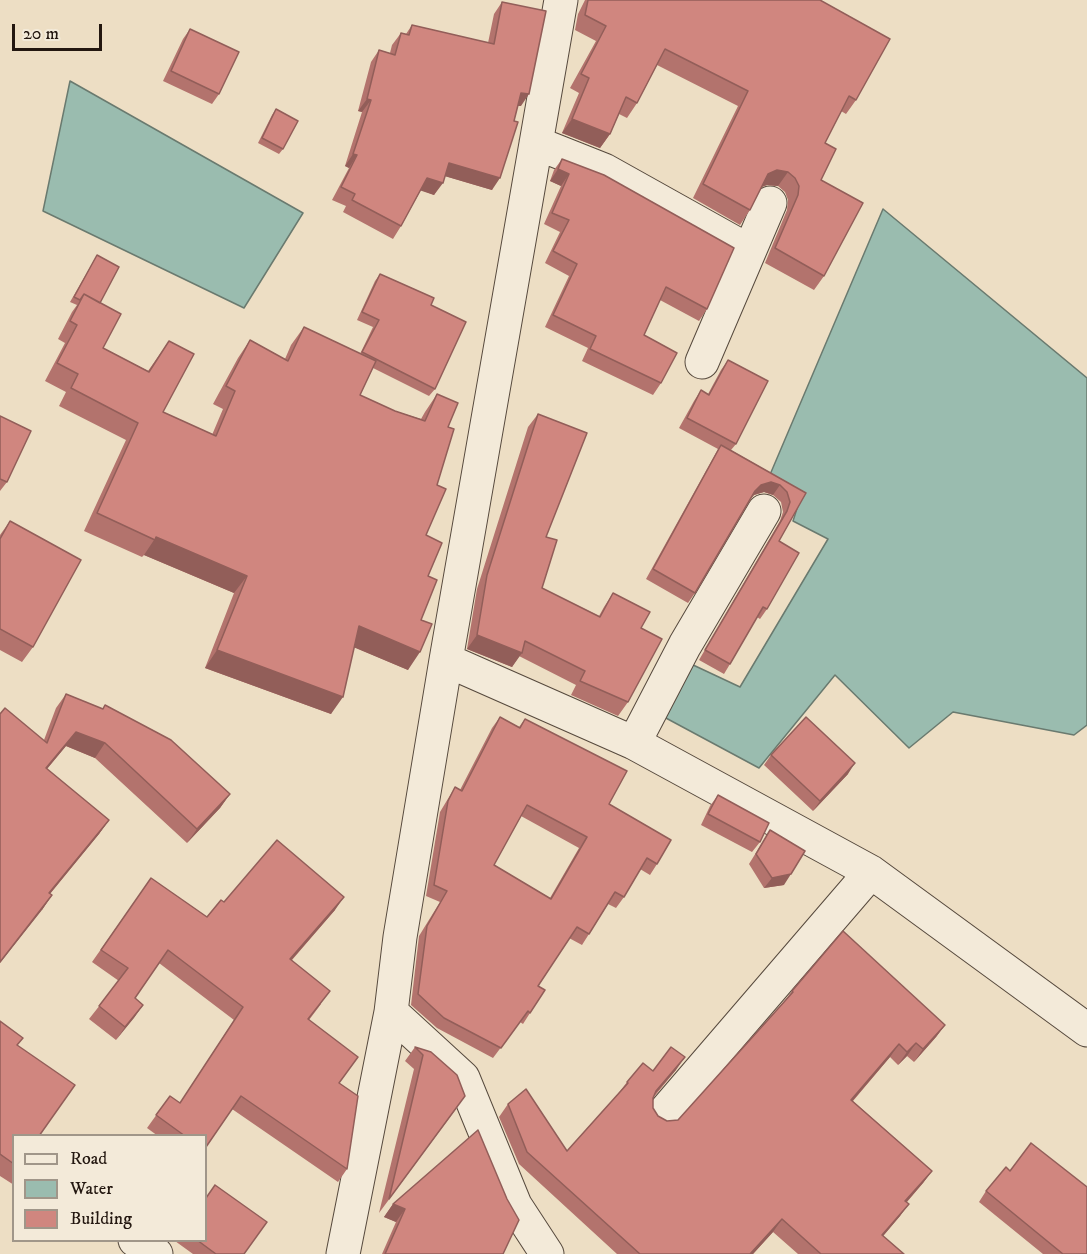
<!DOCTYPE html>
<html>
<head>
<meta charset="utf-8">
<style>
  body { margin:0 }
  #map { position:relative; width:1087px; height:1254px; overflow:hidden; background:#eddec4; font-family:"IM FELL DW Pica",serif }
  canvas { display:block }
  .legend { position:absolute; left:12px; top:1134px; width:195px; height:108px; box-sizing:border-box; background:#f3ead9; border:2px solid #a09689; margin:0; padding:8px 10px; list-style:none; font-size:18px; color:#231710 }
  .legend li { display:flex; align-items:center; gap:12px; height:30px }
  .legend b { width:30px; border:2px solid #a09689 }
  .scale { position:absolute; left:12px; top:24px; width:90px; height:27px; box-sizing:border-box; border:3px solid #231710; border-top:0; padding-left:8px; font-size:18px; line-height:21px; white-space:nowrap; color:#231710; -webkit-text-stroke:4px #f3ead9; paint-order:stroke }
</style>
</head>
<body>
<div id="map">
<canvas width="1087" height="1254"></canvas>
<ul class="legend">
<li><b style="height:8px;background:#f3ead9"></b>Road</li>
<li><b style="height:16px;background:#9abcaf"></b>Water</li>
<li><b style="height:16px;background:#d0867f"></b>Building</li>
</ul>
<div class="scale">20 m</div>
</div>
<script>
const context = document.querySelector('canvas').getContext('2d');
context.lineJoin = 'round';
function paint(path, color) { context.fillStyle = color; context.fill(path, 'evenodd'); }
const toPath = rows => new Path2D(rows.map(r => 'M' + r).join(''));
function stroke(path, color, width, dash) { context.strokeStyle = color; context.lineWidth = width; context.lineCap = dash ? 'butt' : 'round'; context.setLineDash(dash || []); context.stroke(path); }
const water = toPath([
  [70,81,303,213,244,308,43,211,70,81],
  [883,209,1087,378,1087,725,1074,735,953,712,909,748,835,675,759,768,664,717,691,664,740,687,828,539,793,521,801,496,769,477,883,209]
]);
paint(water, '#9abcaf');
stroke(water, '#6a7a6f', 1.5);
const minor = toPath([
  [536,143,604,170,749,251],
  [702,362,770,203],
  [446,660,634,743,871,872,1087,1030],
  [634,743,685,645,764,511],
  [391,1012,463,1078,515,1205,547,1254],
  [662,1115,871,872],
  [135,1240,156,1254],
  [343,1254,391,1012,400,937,446,660,561,0]
]);
stroke(minor, '#56493d', 35);
stroke(minor, '#f3ead9', 33);
paint(toPath([
  [585,0,820,0,856,100,846,114,841,111,825,143,821,180,824,276,814,290,765,263,787,210,788,200,785,192,778,186,767,185,762,187,750,210,740,225,693,198,738,106,657,65,637,103,627,118,619,114,610,134,600,148,562,133,579,93,570,88,596,41,575,30,578,14],
  [502,2,521,106,518,106,492,190,445,176,434,195,421,190,401,226,393,239,343,212,346,206,332,200,349,168,345,166,362,112,358,111,371,62,379,50,390,53,392,45,401,33,406,34,412,25,488,43,494,14],
  [190,29,219,94,212,104,163,81,183,39],
  [276,109,283,149,279,154,258,143,272,115],
  [562,159,707,309,699,321,660,300,644,335,661,383,653,395,582,361,588,348,545,327,569,276,545,263,560,232,544,224,561,186,550,181,554,170],
  [97,255,103,348,148,371,169,341,163,412,212,435,223,409,213,404,238,358,250,340,285,359,291,345,304,327,360,354,373,327,357,320,375,281,380,274,431,305,435,389,429,396,373,368,360,395,395,411,421,419,425,412,437,394,448,427,437,485,426,535,428,576,421,620,408,670,354,647,331,714,205,668,234,593,144,555,142,557,84,531,126,440,59,406,66,392,45,381,65,343,58,339,72,312,77,305,70,302],
  [728,360,736,444,731,450,806,493,779,541,767,609,760,619,757,617,730,664,724,674,699,660,780,521,783,512,781,502,773,495,764,492,754,495,751,498,695,593,688,603,646,579,718,449,679,428,694,401,701,390,708,394,721,370],
  [538,414,546,537,542,588,599,616,604,607,613,593,641,628,628,702,618,716,571,695,576,685,519,656,512,667,467,649,477,589,528,427],
  [0,416,7,482,0,491],
  [10,521,33,647,22,662,0,650,0,535],
  [66,694,102,709,105,705,230,794,220,808,187,843,95,758,66,746,47,769,109,820,99,834,50,894,52,895,42,910,44,740,56,708],
  [500,717,519,727,525,719,609,804,657,864,650,875,640,869,624,897,616,908,608,904,582,945,569,938,538,986,530,1013,523,1024,520,1022,493,1058,437,1028,411,1005,419,936,440,902,426,896,440,812,455,787,460,790,492,728],
  [521,816,579,848,550,898,494,865],
  [771,755,848,774,813,811,764,765],
  [718,795,760,842,752,852,701,825,710,806],
  [770,830,784,885,764,888,749,864],
  [151,878,207,917,224,902,335,910,292,960,321,1004,309,1020,339,1083,347,1169,338,1182,232,1109,206,1136,158,1136,147,1128,170,1096,180,1103,234,1020,159,963,135,998,143,1005,116,1040,89,1019,119,981,92,962],
  [792,991,945,1025,936,1037,914,1062,907,1056,898,1065,890,1057,853,1101,932,1171,923,1183,907,1202,900,1216,883,1236,904,1254,798,1254,773,1232,753,1254,617,1254,519,1164,499,1117,508,1104,567,1151,618,1094,627,1082,653,1071,676,1070,653,1098,653,1108,658,1116,667,1121,678,1120,783,1003],
  [0,1021,18,1045,14,1136,14,1185,0,1176],
  [415,1047,431,1052,456,1109,379,1213,414,1069,405,1061],
  [986,1191,1087,1254,1043,1254,979,1202],
  [393,1204,503,1254,382,1254,396,1222,384,1217],
  [176,1240,206,1240,244,1254,193,1254,175,1241]
]), '#b3736d');
paint(toPath([
  [521,93,529,94,521,106,513,106],
  [367,99,371,100,362,112,358,111],
  [572,119,610,134,600,148,562,133],
  [353,154,357,155,349,168,345,166],
  [449,163,500,178,492,190,441,175],
  [558,169,569,174,561,186,550,181],
  [777,170,788,172,778,186,767,185,758,188,768,174],
  [427,178,443,183,434,195,419,190],
  [771,482,780,485,773,495,764,492,754,495,748,501,755,491,761,485],
  [156,537,247,576,234,593,144,555],
  [359,626,420,652,408,670,346,644],
  [477,635,522,653,512,667,467,649],
  [217,650,343,697,331,714,205,668],
  [76,732,105,743,95,758,66,746,36,782,46,768],
  [855,763,848,774,813,811,820,801],
  [230,794,220,808,187,843,197,829],
  [109,820,99,834,39,907,49,893],
  [791,874,784,885,764,888,772,878],
  [52,895,42,910,0,963,0,962],
  [344,897,335,910,281,972,290,959],
  [143,1005,134,1018,116,1040,125,1027],
  [945,1025,936,1037,914,1062,923,1049],
  [916,1043,907,1056,898,1065,907,1052],
  [899,1044,890,1057,843,1112,851,1100],
  [685,1057,676,1070,647,1103,656,1091],
  [932,1171,923,1183,897,1213,905,1201],
  [393,1204,405,1209,396,1222,384,1217],
  [909,1204,900,1216,873,1248,882,1235],
  [782,1219,773,1232,753,1254,750,1254]
]), '#925e59');
const building = toPath([
  [588,0,820,0,890,39,856,100,849,96,825,143,836,149,821,180,863,203,824,276,775,248,798,195,799,186,795,178,788,172,777,170,768,174,750,210,703,184,748,91,665,49,637,103,626,97,610,134,572,119,589,78,581,74,606,26,585,15,588,0],
  [502,2,546,11,529,94,521,93,514,121,518,122,500,178,449,163,443,183,427,178,401,226,352,200,355,194,341,187,357,155,353,154,371,100,367,99,379,50,395,55,401,33,409,35,412,25,494,44,502,2],
  [190,29,239,52,219,94,171,71,190,29],
  [276,109,298,121,283,149,262,138,276,109],
  [562,159,604,175,734,248,707,309,666,287,644,335,677,353,661,383,590,349,596,336,553,315,577,264,553,251,569,220,552,213,569,174,558,169,562,159],
  [97,255,119,267,100,303,84,294,80,300,74,297,97,255],
  [380,274,434,298,431,305,466,322,435,389,362,352,379,320,362,312,380,274],
  [84,294,121,314,103,348,149,372,169,341,194,354,163,412,216,436,235,391,226,386,250,340,288,361,304,327,376,361,360,395,395,411,425,421,437,394,458,403,448,427,454,429,437,485,446,489,426,535,442,543,428,576,437,580,421,620,432,624,420,652,359,626,343,697,217,650,247,576,156,537,155,540,97,513,138,423,71,388,78,374,57,363,77,325,70,321,84,294],
  [728,360,768,381,736,444,687,418,701,390,709,395,728,360],
  [538,414,587,433,546,537,557,540,542,588,600,617,613,593,650,612,641,628,662,639,628,702,580,681,585,671,525,641,522,653,477,635,487,575,538,414],
  [0,416,31,431,7,482,0,479,0,416],
  [721,445,806,493,779,541,799,553,767,609,763,607,730,664,705,650,787,511,790,502,787,492,780,485,771,482,761,485,755,491,695,593,653,569,721,445],
  [10,521,81,560,33,647,0,629,0,539,10,521],
  [66,694,103,709,105,705,171,740,230,794,197,829,105,743,76,732,46,768,109,820,49,893,52,895,0,962,0,714,5,708,47,743,66,694],
  [500,717,520,728,525,719,627,771,609,804,671,840,657,864,647,858,624,897,615,892,589,934,577,927,538,986,545,990,530,1013,528,1011,501,1048,444,1018,418,994,427,926,447,891,434,885,448,801,455,787,462,791,500,717],
  [527,805,587,837,551,899,494,865,527,805],
  [806,717,855,763,820,801,771,755,806,717],
  [718,795,769,823,760,842,708,814,718,795],
  [770,830,805,851,791,874,772,878,756,854,770,830],
  [277,840,344,897,290,959,330,991,308,1019,358,1057,339,1083,358,1096,347,1169,241,1096,206,1147,206,1136,185,1136,156,1115,170,1096,180,1103,243,1007,168,950,135,998,143,1005,125,1027,99,1006,128,968,101,950,151,878,207,917,221,900,224,902,277,840],
  [843,931,945,1025,923,1049,916,1043,907,1052,899,1044,851,1100,932,1171,905,1201,909,1204,882,1235,904,1254,821,1254,782,1219,750,1254,640,1254,527,1152,508,1104,526,1089,567,1151,628,1083,627,1082,643,1063,653,1071,671,1047,685,1057,656,1091,653,1098,653,1108,658,1116,667,1121,678,1120,793,992,792,991,843,931],
  [0,1021,23,1038,17,1045,75,1085,39,1136,14,1136,14,1164,0,1154,0,1021],
  [415,1047,431,1052,457,1075,465,1096,389,1199,423,1055,415,1047],
  [478,1130,507,1199,519,1220,503,1254,385,1254,405,1209,393,1204,478,1130],
  [1031,1143,1087,1187,1087,1254,1063,1254,986,1191,1006,1167,1010,1171,1031,1143],
  [215,1185,267,1222,244,1254,216,1254,197,1240,206,1240,206,1198,215,1185]
]);
paint(building, '#d0867f');
stroke(building, '#925e59', 1.5);
</script>
</body>
</html>
